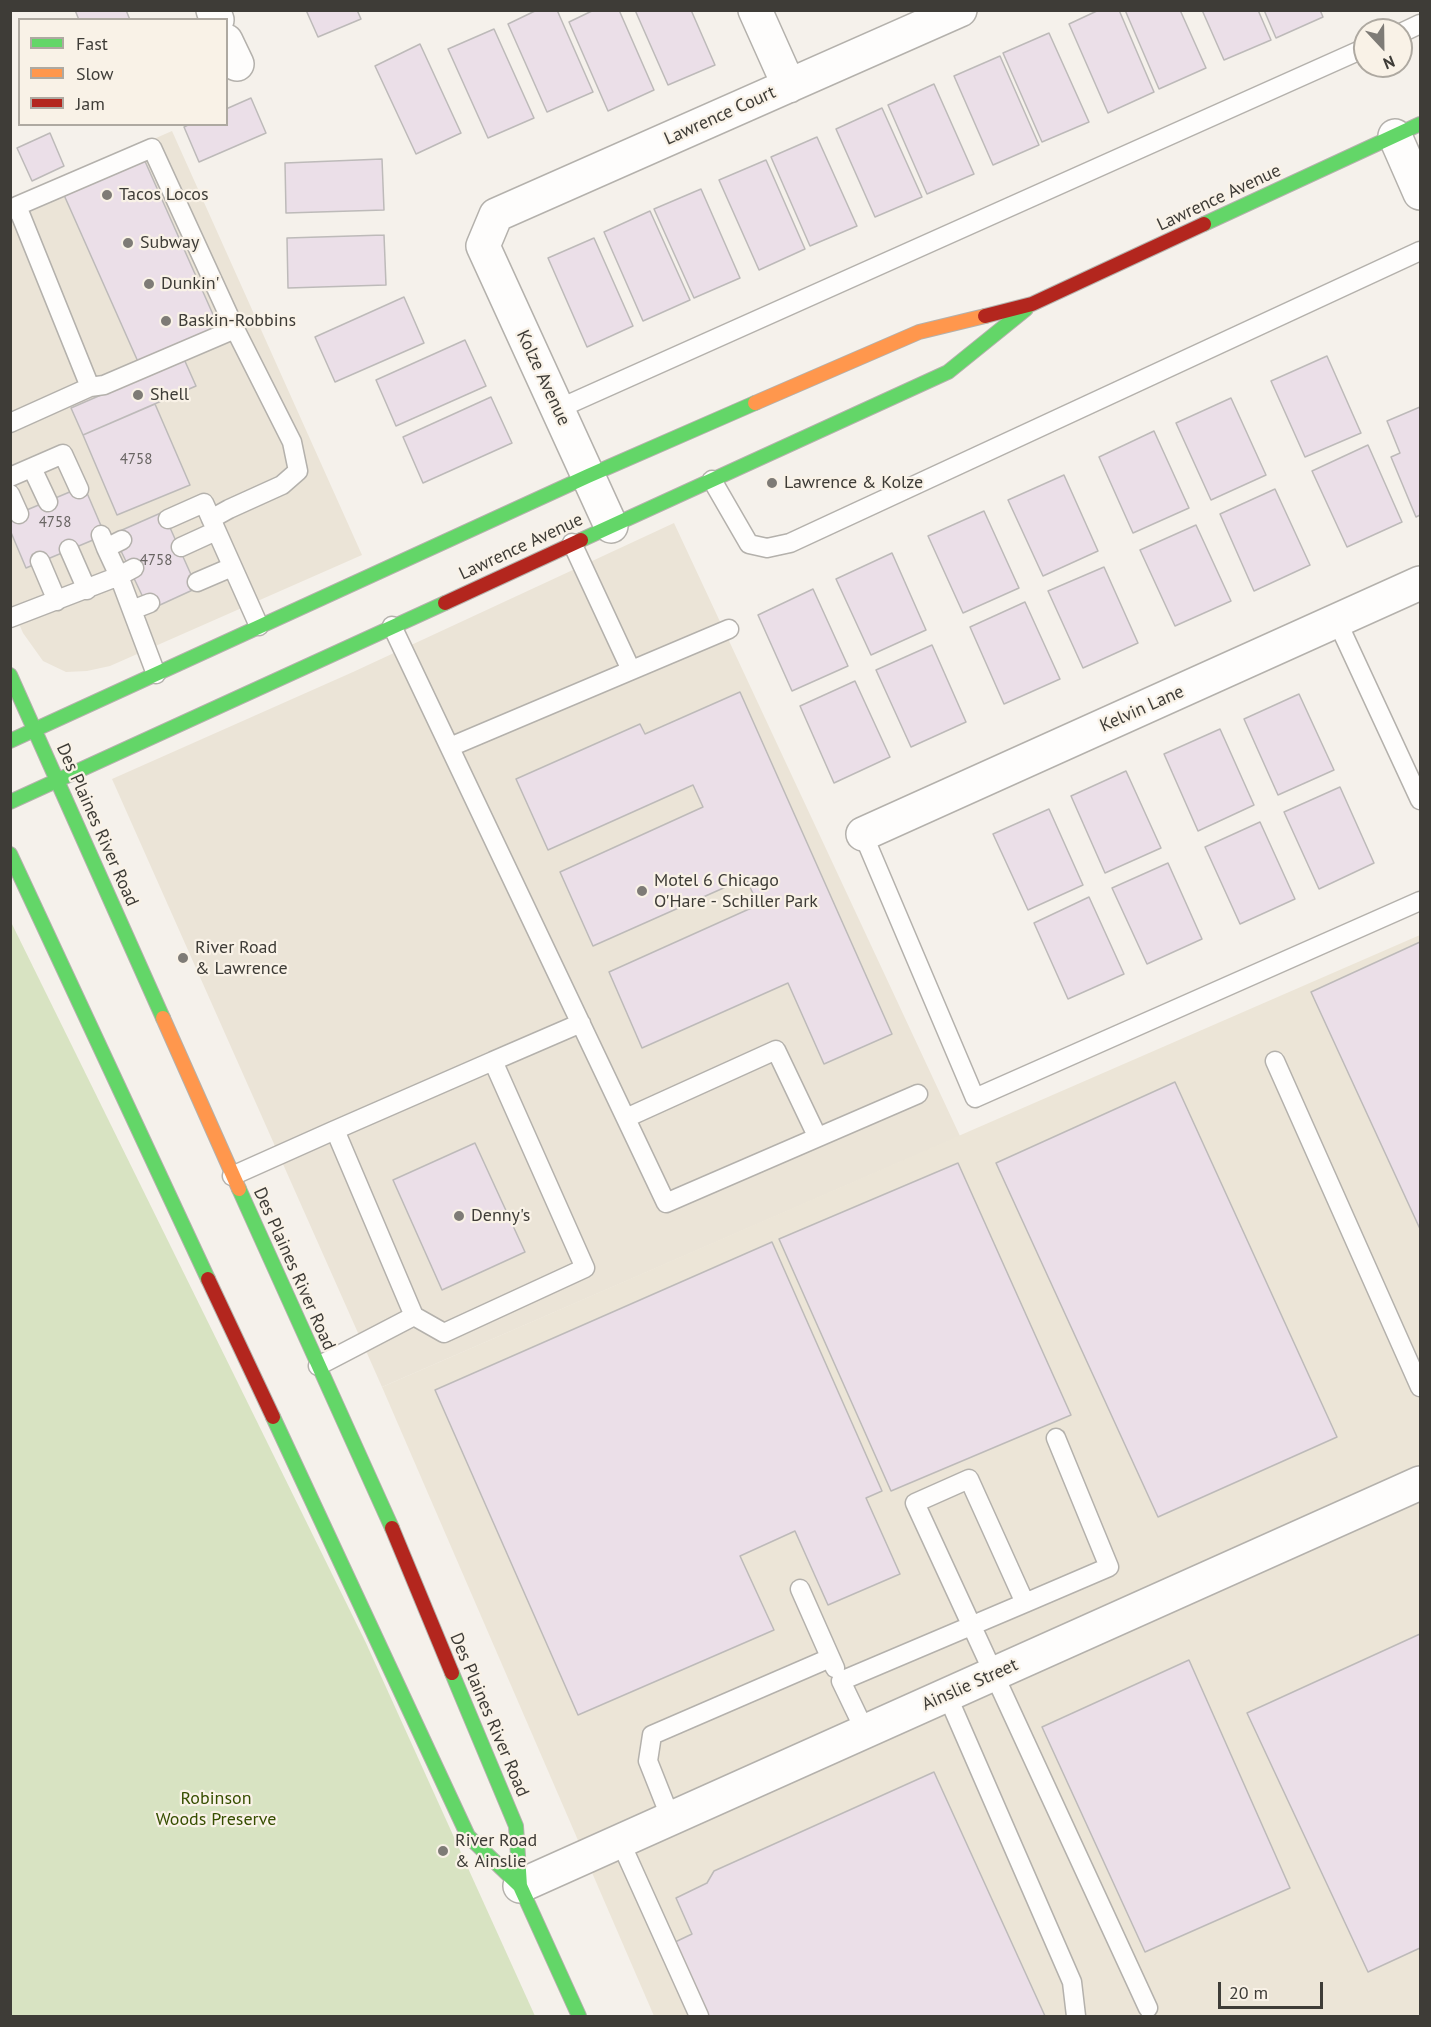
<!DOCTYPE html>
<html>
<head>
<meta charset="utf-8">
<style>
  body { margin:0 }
  #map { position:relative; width:1431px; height:2027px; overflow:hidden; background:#f5f1eb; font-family:"PT Sans",sans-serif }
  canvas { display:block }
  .frame { position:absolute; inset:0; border:12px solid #3e3c37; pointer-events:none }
  .legend { position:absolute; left:18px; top:18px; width:210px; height:108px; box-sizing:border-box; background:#f9f2e7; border:2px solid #aea9a1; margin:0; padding:8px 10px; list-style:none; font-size:18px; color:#3e3c37 }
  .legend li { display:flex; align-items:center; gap:12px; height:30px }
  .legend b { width:30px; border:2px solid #aea9a1 }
  .north { position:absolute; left:1353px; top:18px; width:60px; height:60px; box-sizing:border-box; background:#f9f2e7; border:2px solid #aea9a1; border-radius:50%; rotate:158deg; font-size:16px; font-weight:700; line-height:24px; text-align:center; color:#3e3c37 }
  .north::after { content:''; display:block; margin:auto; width:21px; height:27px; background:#7e7b76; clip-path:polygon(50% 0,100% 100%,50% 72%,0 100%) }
  .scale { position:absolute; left:1218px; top:1982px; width:105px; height:27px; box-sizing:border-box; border:3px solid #3e3c37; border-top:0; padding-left:8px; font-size:18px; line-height:21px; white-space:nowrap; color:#3e3c37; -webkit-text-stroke:4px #f9f2e7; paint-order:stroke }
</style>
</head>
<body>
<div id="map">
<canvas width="1431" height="2027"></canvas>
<div class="frame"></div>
<ul class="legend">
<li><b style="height:8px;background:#63d668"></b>Fast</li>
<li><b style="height:8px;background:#ff974d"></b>Slow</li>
<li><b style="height:8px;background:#b3261e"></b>Jam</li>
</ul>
<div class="north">N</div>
<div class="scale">20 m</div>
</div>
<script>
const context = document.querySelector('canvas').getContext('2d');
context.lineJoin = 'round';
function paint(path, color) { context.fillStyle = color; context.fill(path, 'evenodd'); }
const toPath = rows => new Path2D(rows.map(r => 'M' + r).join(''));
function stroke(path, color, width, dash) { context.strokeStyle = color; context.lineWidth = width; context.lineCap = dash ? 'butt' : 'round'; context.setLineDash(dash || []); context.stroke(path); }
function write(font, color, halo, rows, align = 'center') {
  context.font = font + ' "PT Sans",sans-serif'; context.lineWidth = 4.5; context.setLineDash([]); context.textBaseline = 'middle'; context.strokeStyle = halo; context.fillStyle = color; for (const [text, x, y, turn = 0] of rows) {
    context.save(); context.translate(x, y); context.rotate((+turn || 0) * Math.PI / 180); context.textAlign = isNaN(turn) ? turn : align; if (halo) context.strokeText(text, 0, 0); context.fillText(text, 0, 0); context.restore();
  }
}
paint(toPath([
  [172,131,362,555,110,666,87,671,66,672,43,661,23,633,11,605,10,202],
  [674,523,960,1136,382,1387,112,779,353,672]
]), '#ebe4d7');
paint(toPath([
  [1420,935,1420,2016,654,2016,382,1387]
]), '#ece5d7');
paint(toPath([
  [10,920,366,1643,535,2016,11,2016]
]), '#d8e3c2');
const building = toPath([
  [75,10,126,10,130,20,79,20,75,10],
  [306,10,357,10,361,19,318,37,306,10],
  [537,10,557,10,593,92,547,112,508,24,537,10],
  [594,10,619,10,654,90,608,111,569,22,594,10],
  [635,10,691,10,715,65,668,85,635,10],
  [1099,10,1119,10,1154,92,1108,113,1069,24,1099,10],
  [1125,10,1180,10,1206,68,1159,89,1125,10],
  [1202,10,1258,10,1271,40,1224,60,1202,10],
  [1264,10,1320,10,1323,17,1276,38,1264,10],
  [494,29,534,118,488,138,448,49,494,29],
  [1049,33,1089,122,1042,142,1003,53,1049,33],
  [420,44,461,133,416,154,375,66,420,44],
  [1000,56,1039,145,993,165,954,76,1000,56],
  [934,84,974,174,927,194,888,105,934,84],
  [251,98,266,133,199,162,184,127,190,124,226,124,226,109,251,98],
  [882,108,922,197,875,217,836,129,882,108],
  [50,133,64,166,32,181,17,148,50,133],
  [817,137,857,226,810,246,771,157,817,137],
  [144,159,219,328,139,364,64,195,144,159],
  [382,159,384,210,286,213,285,163,382,159],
  [766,160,805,249,759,270,719,180,766,160],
  [701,189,740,278,694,298,654,209,701,189],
  [650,211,690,300,643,321,604,232,650,211],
  [384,235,386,285,288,288,287,238,384,235],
  [594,238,633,326,587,347,548,258,594,238],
  [404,297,424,343,335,382,315,337,404,297],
  [465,340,486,386,396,426,376,380,465,340],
  [1327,356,1361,433,1305,457,1271,381,1327,356],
  [184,359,196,386,83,435,71,408,184,359],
  [491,397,512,443,423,483,403,437,491,397],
  [1231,398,1266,475,1211,500,1176,423,1231,398],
  [155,404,190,485,117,515,83,435,155,404],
  [1420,407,1420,515,1416,517,1391,457,1400,453,1387,421,1420,407],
  [1154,431,1189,508,1133,533,1099,457,1154,431],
  [1368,445,1402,522,1347,547,1312,471,1368,445],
  [1064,475,1098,551,1043,576,1008,500,1064,475],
  [84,486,105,535,26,568,10,530,10,517,84,486],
  [1275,489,1310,565,1254,591,1220,514,1275,489],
  [984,511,1019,588,963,613,928,536,984,511],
  [163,512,197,588,149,610,113,534,163,512],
  [1196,525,1231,601,1175,626,1140,550,1196,525],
  [892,553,926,630,871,655,836,579,892,553],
  [1104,567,1138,643,1083,668,1048,591,1104,567],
  [813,589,848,666,792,691,758,615,813,589],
  [1025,602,1060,679,1004,704,970,627,1025,602],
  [932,645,966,722,911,747,876,670,932,645],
  [855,681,890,757,834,783,800,706,855,681],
  [740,692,892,1034,824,1064,788,983,642,1048,609,972,758,905,746,878,593,946,560,872,703,807,693,785,548,850,516,779,640,724,645,734,740,692],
  [1299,694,1334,770,1278,795,1244,719,1299,694],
  [1220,729,1254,805,1198,831,1164,754,1220,729],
  [1126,771,1161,848,1105,873,1071,796,1126,771],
  [1340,787,1374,863,1319,889,1284,812,1340,787],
  [1049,809,1083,885,1028,910,993,834,1049,809],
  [1260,822,1295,899,1240,924,1205,847,1260,822],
  [1168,863,1202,939,1147,964,1112,888,1168,863],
  [1089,897,1124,974,1068,999,1034,923,1089,897],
  [1420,942,1420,1229,1311,992,1420,942],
  [1175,1082,1337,1437,1158,1517,996,1163,1175,1082],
  [475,1143,525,1252,442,1290,393,1180,475,1143],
  [958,1163,1071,1415,891,1491,779,1239,958,1163],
  [772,1242,882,1491,866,1498,900,1574,828,1605,795,1531,740,1556,774,1630,578,1715,435,1390,772,1242],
  [1420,1634,1420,1948,1368,1972,1247,1713,1420,1634],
  [1189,1660,1290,1888,1145,1952,1042,1727,1189,1660],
  [934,1772,1045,2016,707,2016,673,1943,692,1934,676,1898,707,1883,714,1871,934,1772]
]);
paint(building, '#ebdfe8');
stroke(building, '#bdbab9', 1.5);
const lane = toPath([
  [1401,33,1420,24],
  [17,206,152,148,235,329],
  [10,210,17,206,90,387,10,423],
  [90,387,104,385,235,329,292,442,298,471,282,485,229,509,211,519],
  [558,409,1365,48],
  [32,468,48,502],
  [10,477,63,454,79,489],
  [712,480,749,544,767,548,790,543,1420,251],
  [10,494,19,514],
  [168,519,204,503,259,626],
  [101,535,106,548,122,540],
  [572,543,631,670],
  [181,547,216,531],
  [106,548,119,576,134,568],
  [69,549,87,590],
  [40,561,57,601],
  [197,582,232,567],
  [132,610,150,603],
  [10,618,119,576,156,674],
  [1337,621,1420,800],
  [392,626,666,1203,918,1094],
  [450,747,729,629],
  [863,834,975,1098,1420,901],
  [493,1061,581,1023],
  [1275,1061,1420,1387],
  [626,1118,776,1050,817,1136],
  [335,1130,493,1061,585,1268,444,1333,414,1316],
  [232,1176,335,1130,414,1316,318,1366],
  [1056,1438,1109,1567,1025,1603,969,1479,915,1503,1148,2008],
  [800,1589,835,1668],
  [947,1695,1072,1982,1076,2016],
  [865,1731,841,1681,1025,1603],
  [671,1819,648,1761,652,1735,830,1658],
  [620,1841,699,2016]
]);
const street = toPath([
  [213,10,217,20],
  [755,10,789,86],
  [226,41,237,64],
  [1395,136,1420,193],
  [611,526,483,246,496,215,960,10],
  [863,834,1420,583],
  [520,1886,1420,1483]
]);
const fast = toPath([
  [1204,224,1420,124],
  [581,540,948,372,1026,309],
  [10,675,163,1018],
  [10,741,588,476,755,403],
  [10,802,445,603],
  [10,854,208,1279],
  [239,1189,392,1528],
  [273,1417,468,1836,520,1886],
  [452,1673,516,1826,520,1886,579,2016]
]);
const slow = toPath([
  [755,403,919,332,985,316],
  [163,1018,239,1189]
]);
const jam = toPath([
  [985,316,1032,304,1204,224],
  [445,603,581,540],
  [208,1279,273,1417],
  [392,1528,452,1673]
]);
stroke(lane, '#b4b1ac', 21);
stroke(street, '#b4b1ac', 36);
stroke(fast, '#b4b1ac', 16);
stroke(slow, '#b4b1ac', 16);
stroke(jam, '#b4b1ac', 16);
stroke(lane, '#fefdfc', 18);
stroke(street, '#fefdfc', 33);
stroke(fast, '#63d668', 14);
stroke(slow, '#ff974d', 14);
stroke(jam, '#b3261e', 14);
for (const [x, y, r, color] of [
  [107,195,6,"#7e7b76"],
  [128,243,6,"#7e7b76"],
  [149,284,6,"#7e7b76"],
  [166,321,6,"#7e7b76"],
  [138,395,6,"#7e7b76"],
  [772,483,6,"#7e7b76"],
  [642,891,6,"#7e7b76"],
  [183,958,6,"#7e7b76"],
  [459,1216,6,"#7e7b76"],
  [443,1851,6,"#7e7b76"]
]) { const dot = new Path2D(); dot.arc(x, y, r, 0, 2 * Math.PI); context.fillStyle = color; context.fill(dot); stroke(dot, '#f9f2e7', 2); }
write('15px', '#696563', null, [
  ["4758",136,460],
  ["4758",55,523],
  ["4758",156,561]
]);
write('18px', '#3e3c37', '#f9f2e7', [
  ["Lawrence Court",720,116,-24],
  ["Lawrence Avenue",1219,198,-25],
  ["Kolze Avenue",543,378,65],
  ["Lawrence Avenue",521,547,-25],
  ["Kelvin Lane",1142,709,-24],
  ["Des Plaines River Road",97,825,66],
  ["Des Plaines River Road",294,1269,66],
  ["Ainslie Street",970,1685,-24],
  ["Des Plaines River Road",489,1715,67]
]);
write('18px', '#3e3c37', '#f9f2e7', [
  ["Tacos Locos",119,195],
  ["Subway",140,243],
  ["Dunkin'",161,284],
  ["Baskin-Robbins",178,321],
  ["Shell",150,395],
  ["Lawrence & Kolze",784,483],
  ["Motel 6 Chicago",654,881],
  ["O'Hare - Schiller Park",654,902],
  ["River Road",195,948],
  ["& Lawrence",195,969],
  ["Denny's",471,1216],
  ["River Road",455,1841],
  ["& Ainslie",455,1862]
], 'left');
write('18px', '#364e00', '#f9f2e7', [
  ["Robinson",216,1799],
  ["Woods Preserve",216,1820]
]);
</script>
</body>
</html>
